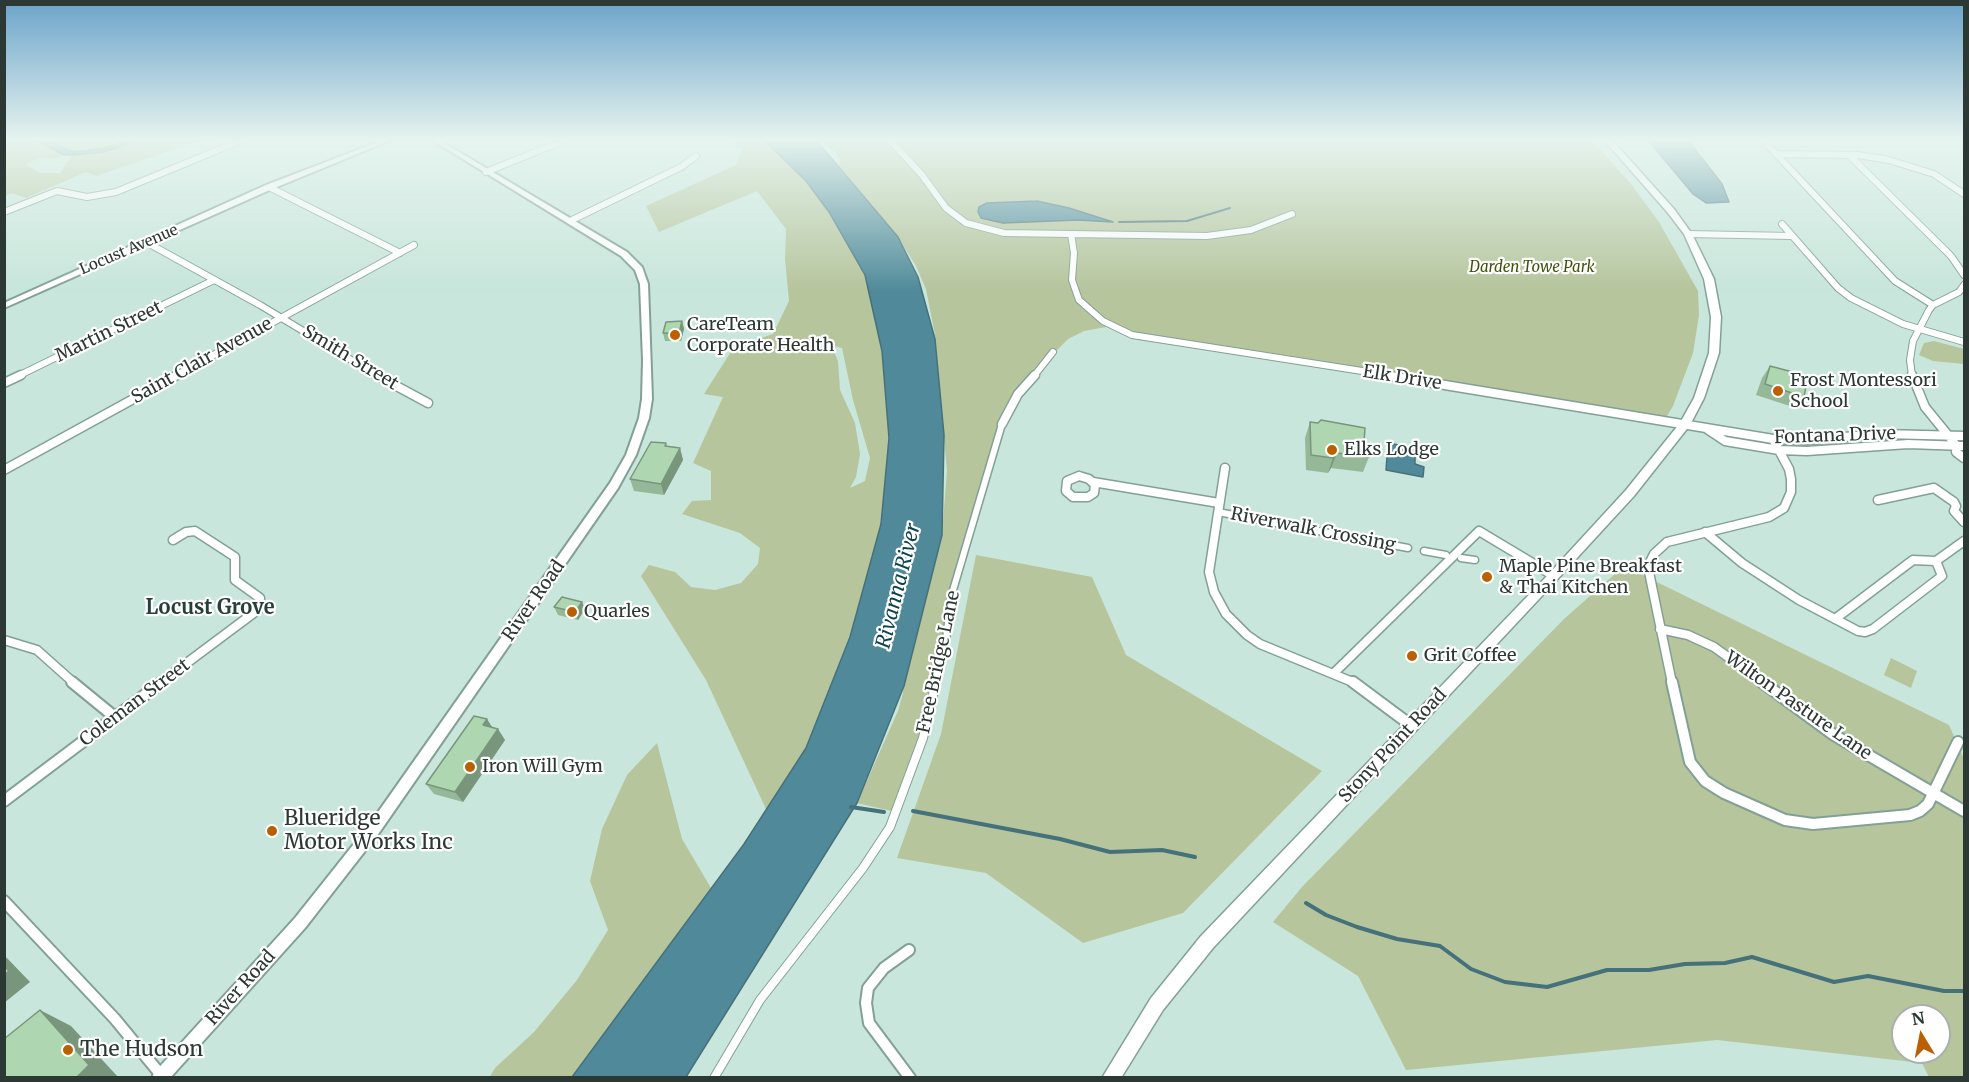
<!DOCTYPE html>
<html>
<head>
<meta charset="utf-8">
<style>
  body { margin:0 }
  #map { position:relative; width:1969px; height:1082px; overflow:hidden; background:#c8e6db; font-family:Merriweather,serif }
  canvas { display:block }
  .frame { position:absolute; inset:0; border:6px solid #2c3834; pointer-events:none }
  .north { position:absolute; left:1891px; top:1004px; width:60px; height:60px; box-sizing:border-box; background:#fff; border:2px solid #abafae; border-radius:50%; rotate:350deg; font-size:16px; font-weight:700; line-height:24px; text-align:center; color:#2c3834 }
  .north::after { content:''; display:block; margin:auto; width:21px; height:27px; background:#ba5f02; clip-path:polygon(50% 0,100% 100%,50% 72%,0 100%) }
</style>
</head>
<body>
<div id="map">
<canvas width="1969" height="1082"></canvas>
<div class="frame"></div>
<div class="north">N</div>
</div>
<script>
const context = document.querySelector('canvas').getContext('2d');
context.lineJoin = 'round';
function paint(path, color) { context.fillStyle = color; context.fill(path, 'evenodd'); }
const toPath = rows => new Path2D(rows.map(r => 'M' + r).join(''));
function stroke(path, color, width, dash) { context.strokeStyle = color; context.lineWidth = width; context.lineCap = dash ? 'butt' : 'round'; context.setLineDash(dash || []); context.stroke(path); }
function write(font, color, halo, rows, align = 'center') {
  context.font = font + ' Merriweather,serif'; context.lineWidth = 4.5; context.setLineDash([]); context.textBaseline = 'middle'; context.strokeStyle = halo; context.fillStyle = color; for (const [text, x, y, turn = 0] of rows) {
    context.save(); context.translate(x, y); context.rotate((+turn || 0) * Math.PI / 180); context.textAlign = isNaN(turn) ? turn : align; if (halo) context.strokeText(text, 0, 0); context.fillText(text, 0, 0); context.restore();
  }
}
paint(toPath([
  [5,140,36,140,64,155,55,159,40,158,25,164,40,173,60,173,72,155,104,152,140,140,201,140,96,176,86,172,26,198,12,193,5,196],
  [52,140,129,140,103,148,73,152,53,143],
  [729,140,764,140,806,181,829,212,865,275,882,351,889,438,881,524,850,637,806,748,766,809,706,680,641,576,649,565,675,572,691,587,715,590,741,583,758,564,760,548,740,533,682,514,692,501,711,500,711,471,693,463,723,397,704,394,734,347,773,334,789,301,785,259,786,229,757,191,659,232,646,206,736,165,742,150],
  [826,344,842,348,853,400,870,458,865,481,850,488,856,477,860,454,855,423,840,390,838,361,834,352,828,349,801,346],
  [820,140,1592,140,1631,184,1659,222,1698,291,1699,315,1693,353,1673,406,1664,421,1149,339,1111,326,1084,331,1068,339,1055,352,1043,371,1023,389,1009,414,996,448,956,577,936,685,896,812,857,803,898,711,903,693,905,672,922,605,931,578,942,535,947,471,935,335,926,289,916,266,898,237,843,172,839,166,840,159,835,152],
  [1934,341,1964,349,1964,364,1933,361,1919,355,1924,343],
  [976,555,1092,577,1126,655,1322,771,1183,913,1083,943,986,873,897,858,941,734],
  [1624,566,1949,725,1964,759,1964,1077,1929,1077,1922,1063,1717,1040,1406,1070,1358,976,1273,922,1302,887,1564,619],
  [1903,1016,1939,1016,1939,1052,1903,1052],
  [1891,658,1917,671,1911,688,1884,675],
  [657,743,682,839,711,888,572,1077,489,1078,495,1068,534,1032,577,980,608,930,590,881,602,829,627,775]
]), '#b6c59c');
const water = toPath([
  [36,140,52,140,53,143,73,152,103,148,129,140,140,140,104,152,72,155,64,155,36,140],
  [764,140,816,140,898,237,918,277,935,339,944,435,942,535,904,686,857,803,686,1077,572,1077,744,844,806,748,850,637,881,524,889,438,882,351,865,275,829,212,806,181,764,140],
  [1648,140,1688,140,1722,184,1729,202,1706,203,1693,194,1648,140],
  [1037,201,1069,208,1113,222,1078,220,1003,223,981,218,978,212,979,207,987,203,1037,201],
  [1388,443,1415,448,1415,464,1424,467,1423,477,1386,470,1388,443]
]);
paint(water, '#508a9a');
stroke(water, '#45717b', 1.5);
stroke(toPath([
  [1119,222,1187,221,1230,208]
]), '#45717b', 2);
stroke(toPath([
  [851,807,884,812],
  [913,811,1060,839,1110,852,1162,850,1195,857],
  [1306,903,1326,915,1357,927,1397,939,1440,946,1471,969,1505,982,1547,987,1607,970,1649,970,1685,964,1725,963,1752,957,1834,982,1868,976,1944,991,1964,991]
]), '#45717b', 4);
const pedestrianFar1 = toPath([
  [1218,512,1408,548],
  [1424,551,1446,555],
  [1461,558,1475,560],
  [936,683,946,640,951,597,1002,424]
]);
const pedestrian = toPath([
  [714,1078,760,1000,863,868,890,827,923,738,936,682]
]);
const minorFar2 = toPath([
  [890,140,922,175,946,208,966,223,1004,233,1071,234,1074,253,1072,280,1079,300,1103,321,1132,335,1394,376],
  [1763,140,1895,281,1933,305],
  [1776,154,1858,155,1889,160,1934,174,1964,194],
  [1849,155,1951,256,1964,275],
  [486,172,565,140],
  [269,187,400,253],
  [4,212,57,191,87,197,116,192,242,140],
  [570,221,681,167,696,156],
  [1782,224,1838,288,1851,298,1903,324,1964,342],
  [1071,234,1207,236,1251,230,1292,214],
  [1688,234,1791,236],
  [146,242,260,305,378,376],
  [18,376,214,280],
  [175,376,414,245],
  [1034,376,1053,352],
  [1912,376,1910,360,1913,341,1929,310,1933,305,1959,292,1964,285]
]);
const minorFar1 = toPath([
  [376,375,428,403],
  [1384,375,1773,439,1805,440,1883,434,1964,436],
  [1912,375,1925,407,1956,445,1956,452,1964,458],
  [4,383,21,375],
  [1002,424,1018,394,1035,375],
  [1707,429,1725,441,1779,450,1807,451,1908,444,1964,446],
  [1225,468,1209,572,1214,592,1226,614,1247,635,1260,644,1355,683],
  [4,470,177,375],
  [1079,476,1089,479,1095,485,1094,493,1088,497,1073,497,1066,491,1067,481,1079,476],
  [1093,482,1219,503],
  [1878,500,1934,488,1954,502,1956,506,1954,511,1964,522],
  [1705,532,1742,563,1799,600,1858,631,1865,632,1873,629,1942,576,1936,561],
  [1835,619,1913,560,1936,561,1964,541],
  [1660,629,1688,635,1714,647,1764,683],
  [4,640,37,650,74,683],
  [1334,673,1479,531,1554,576],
  [160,683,259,609,260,598,235,580,235,557,195,531,186,532,173,540],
  [1672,683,1649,572,1650,562,1654,554,1667,542,1769,517,1784,508,1791,492,1791,479,1789,469,1773,439]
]);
const minor = toPath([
  [72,682,116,718],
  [1353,682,1412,726],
  [1672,682,1690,762,1705,781,1724,793,1785,820,1813,824,1910,815,1920,811,1928,804,1958,742],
  [1762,682,1834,735,1964,811],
  [4,801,162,682],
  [4,901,115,1019,161,1075],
  [909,950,884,968,868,988,866,1003,869,1023,910,1078]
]);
const tertiary = toPath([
  [383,140,391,140,272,189,4,308,4,303,266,185,383,140],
  [432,140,439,140,627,252,642,267,648,284,652,399,649,418,636,455,618,488,379,833,305,928,170,1078,152,1078,154,1073,295,918,369,825,610,483,626,455,639,418,642,399,643,360,640,284,635,270,621,256,432,140]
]);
const secondary = toPath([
  [1604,140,1612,140,1674,209,1692,234,1714,279,1721,317,1719,353,1704,398,1690,425,1634,496,1554,583,1213,948,1163,1010,1121,1078,1102,1078,1151,998,1201,936,1546,577,1626,490,1680,423,1694,398,1709,353,1711,317,1704,279,1684,234,1668,213,1604,140]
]);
stroke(pedestrianFar1, '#83a095', 9);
stroke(pedestrian, '#83a095', 10);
stroke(minorFar2, '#83a095', 8);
stroke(minorFar1, '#83a095', 11);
stroke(minor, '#83a095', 14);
stroke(tertiary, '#83a095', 4);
stroke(secondary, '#83a095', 3);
stroke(pedestrianFar1, '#fff', 6);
stroke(pedestrian, '#fff', 8);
stroke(minorFar2, '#fff', 6);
stroke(minorFar1, '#fff', 8);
stroke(minor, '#fff', 10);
paint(tertiary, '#fff');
paint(secondary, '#fff');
paint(toPath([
  [682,321,684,329,681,341,665,341,663,333],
  [1770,366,1804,397,1796,408,1756,395,1762,378],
  [1310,422,1364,442,1369,457,1363,472,1331,468,1328,473,1306,470,1305,438],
  [666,443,667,446,680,448,683,460,664,495,634,491,630,479],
  [582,602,585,609,578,620,558,615,554,607],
  [493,728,505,740,463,802,434,794,426,784]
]), '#95b898');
paint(toPath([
  [682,321,684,329,681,341,679,333],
  [680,448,683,460,664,495,661,484],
  [1337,453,1331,468,1328,473,1333,458],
  [582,602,585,609,578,620,575,612],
  [487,719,494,730,483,725],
  [498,729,505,740,463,802,455,792],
  [4,955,30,982,4,1003],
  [40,1010,71,1026,118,1077,77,1077]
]), '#79967c');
const building = toPath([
  [682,321,679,333,663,333,666,322,682,321],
  [1770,366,1808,376,1804,397,1765,384,1770,366],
  [1321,420,1365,428,1364,442,1368,444,1369,457,1337,453,1333,458,1311,455,1310,422,1318,423,1321,420],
  [651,442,666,443,665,446,680,448,661,484,630,479,651,442],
  [562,597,582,602,575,612,554,607,562,597],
  [474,716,487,719,483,725,498,729,455,792,426,784,474,716],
  [4,966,9,971,4,975,4,966],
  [40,1010,89,1065,77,1077,4,1077,4,1039,40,1010]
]);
paint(building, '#add6b1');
stroke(building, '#79967c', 1.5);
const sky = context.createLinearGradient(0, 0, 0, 291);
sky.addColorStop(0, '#6ba3c9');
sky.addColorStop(0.48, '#e6f4ef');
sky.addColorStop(1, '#e6f4ef00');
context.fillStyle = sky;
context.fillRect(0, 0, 1969, 291);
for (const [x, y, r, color] of [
  [675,335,6,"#ba5f02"],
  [1778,391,6,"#ba5f02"],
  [1332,450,6,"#ba5f02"],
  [1487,577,6,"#ba5f02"],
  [572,612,6,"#ba5f02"],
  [1412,656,6,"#ba5f02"],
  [470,767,6,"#ba5f02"],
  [272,831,6,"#ba5f02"],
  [68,1050,6,"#ba5f02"]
]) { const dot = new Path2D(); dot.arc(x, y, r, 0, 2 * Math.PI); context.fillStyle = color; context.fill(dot); stroke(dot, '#fff', 2); }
write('15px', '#2c3834', '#fff', [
  ["Locust Avenue",129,250,-23]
]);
write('italic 15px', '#3e520a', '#fff', [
  ["Darden Towe Park",1532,268]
]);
write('18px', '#2c3834', '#fff', [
  ["CareTeam",687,325],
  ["Corporate Health",687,346],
  ["Frost Montessori",1790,381],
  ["School",1790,402],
  ["Elks Lodge",1344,450],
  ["Maple Pine Breakfast",1499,567],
  ["& Thai Kitchen",1499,588],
  ["Quarles",584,612],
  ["Grit Coffee",1424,656],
  ["Iron Will Gym",482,767]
], 'left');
write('18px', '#2c3834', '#fff', [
  ["Martin Street",109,332,-26],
  ["Smith Street",350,358,31],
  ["Saint Clair Avenue",202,361,-29],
  ["Elk Drive",1402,378,9],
  ["Fontana Drive",1835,436,-2],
  ["Riverwalk Crossing",1313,530,11],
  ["River Road",534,601,-55],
  ["Free Bridge Lane",939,662,-78],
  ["Coleman Street",135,703,-37],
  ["Wilton Pasture Lane",1798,706,35],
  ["Stony Point Road",1393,746,-47],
  ["River Road",241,988,-48]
]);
write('italic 20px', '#0d434f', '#fff', [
  ["Rivanna River",899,586,-76]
]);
write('bold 20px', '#264037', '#fff', [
  ["Locust Grove",210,608]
]);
write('21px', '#2c3834', '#fff', [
  ["Blueridge",284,819],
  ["Motor Works Inc",284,843],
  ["The Hudson",80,1050]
], 'left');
</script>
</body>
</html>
